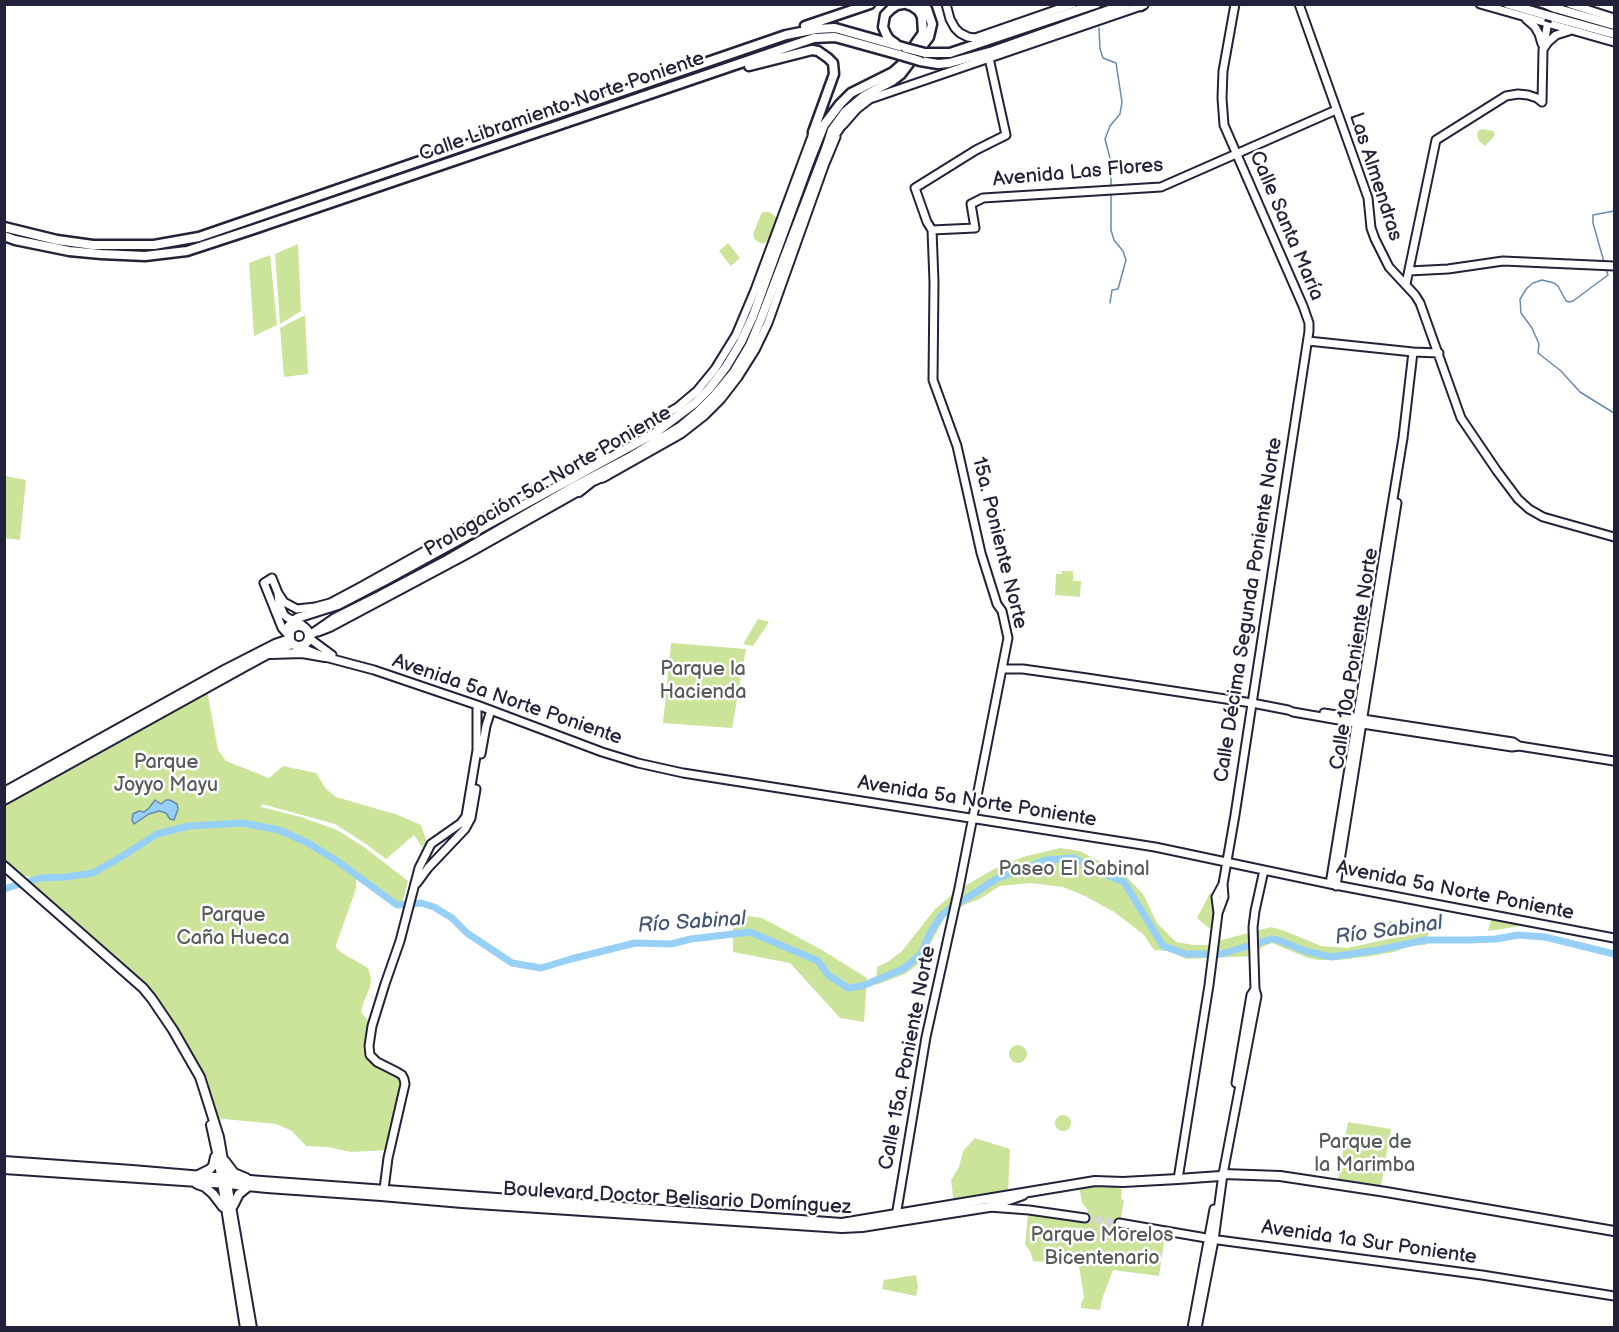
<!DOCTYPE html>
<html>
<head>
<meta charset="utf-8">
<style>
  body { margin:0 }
  #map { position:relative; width:1619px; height:1332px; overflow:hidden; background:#fff; font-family:"Balsamiq Sans",sans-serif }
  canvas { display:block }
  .frame { position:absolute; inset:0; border:6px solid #22223b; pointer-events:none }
</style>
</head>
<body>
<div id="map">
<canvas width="1619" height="1332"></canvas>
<div class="frame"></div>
</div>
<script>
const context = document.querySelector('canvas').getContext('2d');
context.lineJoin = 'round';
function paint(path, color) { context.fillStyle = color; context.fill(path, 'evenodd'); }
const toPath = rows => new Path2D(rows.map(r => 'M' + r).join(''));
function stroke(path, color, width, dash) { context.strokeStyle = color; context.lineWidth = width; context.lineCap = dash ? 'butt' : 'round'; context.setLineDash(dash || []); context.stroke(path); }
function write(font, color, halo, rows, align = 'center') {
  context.font = font + ' "Balsamiq Sans",sans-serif'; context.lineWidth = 5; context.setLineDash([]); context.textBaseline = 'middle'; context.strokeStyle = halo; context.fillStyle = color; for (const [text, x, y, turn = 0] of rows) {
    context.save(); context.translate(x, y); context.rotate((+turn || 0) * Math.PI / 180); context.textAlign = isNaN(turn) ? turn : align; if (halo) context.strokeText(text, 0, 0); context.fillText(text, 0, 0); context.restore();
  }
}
paint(toPath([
  [1482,129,1493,131,1495,135,1485,146,1479,141,1477,135,1478,131],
  [763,212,769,212,774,215,776,218,769,239,763,244,755,240,753,234,761,214],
  [728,243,740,258,731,266,719,251],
  [298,244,301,311,280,324,275,254],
  [270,255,277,325,254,336,249,263],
  [305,315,308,374,284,377,280,328],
  [5,476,26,480,20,540,5,538],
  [1062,571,1073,571,1073,581,1081,581,1080,597,1055,595,1056,574,1062,574],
  [758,619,769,622,753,646,743,644],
  [671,643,746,649,732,728,663,723],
  [207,690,218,750,226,761,269,778,283,766,316,773,326,789,336,797,398,815,421,825,427,842,422,847,414,835,386,859,366,844,335,824,262,804,261,807,301,817,337,830,364,847,408,881,402,904,397,905,356,875,356,889,336,945,337,949,342,953,368,968,371,978,370,987,363,1004,361,1012,370,1023,363,1049,367,1059,401,1075,403,1083,389,1150,351,1152,328,1147,306,1146,292,1131,276,1124,214,1118,202,1076,152,994,26,882,38,878,23,876,5,862,4,802],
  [1060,848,1080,851,1099,861,1118,868,1143,894,1157,923,1176,942,1194,945,1210,945,1214,942,1271,927,1285,931,1321,946,1347,948,1429,930,1426,945,1412,945,1394,952,1371,956,1339,960,1319,960,1308,958,1272,943,1262,947,1254,956,1187,959,1168,951,1154,950,1143,934,1114,912,1085,896,1063,887,1030,883,1000,886,978,900,968,903,946,915,920,963,905,974,876,985,877,967,889,961,902,951,935,909,958,890,994,869,1023,857],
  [1210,893,1215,895,1217,912,1214,926,1209,928,1197,918],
  [733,914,762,918,822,950,867,978,864,1022,840,1018,790,963,733,952],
  [1492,917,1531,926,1530,928,1521,926,1488,931],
  [1389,921,1403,923,1403,933,1389,936],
  '1009 1054a9 9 0 1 1 18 0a9 9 0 1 1-18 0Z',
  '1055 1123a8 8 0 1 1 16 0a8 8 0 1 1-16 0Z',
  [1348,1122,1391,1129,1381,1186,1338,1179],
  [975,1138,1010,1149,1008,1194,954,1204,951,1180,959,1167,963,1151],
  [1093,1185,1107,1185,1122,1189,1121,1199,1124,1200,1119,1230,1131,1229,1163,1233,1165,1235,1159,1276,1113,1270,1102,1299,1100,1310,1081,1308,1081,1303,1082,1302,1084,1297,1079,1266,1080,1258,1061,1263,1033,1261,1030,1251,1025,1245,1028,1213,1078,1221,1085,1224,1088,1210,1082,1203,1079,1186],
  [916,1275,918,1287,916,1296,882,1289,884,1280]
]), '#cbe49a');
const water = toPath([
  [155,800,161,804,166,800,170,800,177,804,178,809,174,820,170,819,166,813,159,811,149,814,134,824,132,820,133,814,139,811,144,812,149,808,155,800]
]);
paint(water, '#97d0f7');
stroke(water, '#688aac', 1.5);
stroke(toPath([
  [1099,28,1100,49,1103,58,1116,63,1122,102,1120,114,1110,126,1105,139,1111,162,1111,188],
  [1604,262,1593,223,1593,215,1614,211],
  [1606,269,1608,275,1573,301,1569,302,1566,301,1558,286,1554,283,1542,280,1533,283,1527,288,1520,299,1521,313,1532,328,1539,344,1538,353,1561,371,1580,392,1614,413],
  [1110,303,1112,290,1118,289,1126,260,1123,251,1114,240,1111,230,1111,193]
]), '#688aac', 1.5);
stroke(toPath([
  [4,889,40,878,66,877,93,873,121,857,157,834,189,826,243,823,279,830,308,843,337,861,397,905,421,903,434,907,452,918,467,933,512,963,541,968,571,959,635,943,671,944,691,939,750,932,818,961,828,975,848,988,862,986,903,969,921,954,930,933,941,916,954,905,967,898,996,879,1046,860,1074,858,1097,871,1124,882,1163,946,1186,954,1221,954,1272,939,1278,940,1305,951,1331,957,1378,950,1425,940,1468,940,1496,939,1518,935,1545,937,1614,954]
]), '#97d0f7', 7);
stroke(toPath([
  [1085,1218,1119,1223]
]), '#d3d3d8', 7, [7, 3.5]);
const secondary = toPath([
  [946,4,950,19,955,28,960,33,968,37,975,38,1073,4],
  [1299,4,1368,198,1371,228,1375,239,1389,267,1415,295,1420,303,1461,418,1497,471,1518,499,1529,509,1543,517,1614,537],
  [1480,4,1614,42],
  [1570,4,1614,18],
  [1526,19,1535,27,1539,34,1542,44],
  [1544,48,1548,42,1556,35,1569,31],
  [1542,102,1543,50,1548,21],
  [843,125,857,109,870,99,1144,5],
  [932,230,975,228,971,204,983,198,1161,187,1336,110],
  [1409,271,1448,269,1503,261,1614,266],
  [1406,284,1436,140,1506,96,1518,94,1528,95,1537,98,1542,102],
  [1308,341,1413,352,1439,353],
  [603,478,681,434,704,416,721,399,738,377,755,350,768,323,824,166,836,137],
  [278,593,284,602,297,609,315,607,330,603,360,587,602,452,678,407,697,391,715,369,736,335,755,290,811,139],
  [318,632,331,627,466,555,583,489],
  [290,637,282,628,264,583,272,578,278,593,279,603,284,615,288,618,301,624,304,627],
  [309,638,332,655],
  [295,645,325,657,374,670,477,705,602,752,638,763,683,773,1155,847,1330,884,1614,938],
  [1002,669,1023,669,1087,678,1252,703,1288,710,1293,712,1356,723,1512,747,1519,746,1614,761],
  [1324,713,1513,742,1519,746],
  [481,754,486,726,491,710],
  [417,883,428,868,465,829,471,818,476,789],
  [1330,884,1393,499,1403,438,1413,352],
  [1336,886,1397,503],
  [1218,913,1224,897,1223,884,1235,815,1309,331,1309,323,1303,306,1224,125,1222,98,1223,71,1235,4],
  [1236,1083,1251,995,1255,989],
  [1178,1179,1209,985,1218,913,1216,897,1223,884],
  [384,1189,388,1158,405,1084,404,1079,402,1075,397,1072,377,1062,370,1055,369,1046,372,1026,385,984,400,941,419,868,431,844,461,823,466,816,477,750,477,705],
  [989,1207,1029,1210,1085,1218],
  [896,1216,926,1037,959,888,1007,643,1008,638,1002,611,997,604,981,553,957,446,933,380,934,282,932,230,927,222,915,188,976,150,1006,135,989,58],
  [1119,1223,1218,1240,1482,1275,1614,1296],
  [1192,1328,1214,1209],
  [1197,1328,1214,1240,1223,1174,1257,996,1255,989,1253,927,1255,911,1264,870]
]);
const primary = toPath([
  [586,467,602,452],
  [568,471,590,465],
  [593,481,607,475],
  [579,492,594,480],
  '289 636a10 10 0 1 1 20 0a10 10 0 1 1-20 0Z',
  [290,635,288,627,297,618,338,605,388,579,655,433,695,403,709,389,726,367,741,342,753,316,810,160,813,132],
  [309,636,335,618,379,596,447,560,575,486,632,456,680,427,699,411,715,395,734,372,750,345,761,319,827,146,845,120],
  [271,654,302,653,325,657],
  [4,792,226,669,275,644,290,639],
  [4,800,244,667,279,648,293,644],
  [4,866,143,988,152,999,173,1030,200,1077,219,1137,252,1328],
  [211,1125,218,1157,245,1328],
  [4,1161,132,1170,262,1181,842,1223,1095,1181,1123,1182,1178,1179,1220,1176,1223,1174,1280,1176,1386,1192,1614,1231],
  [225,1161,234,1173,246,1178],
  [4,1169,228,1184,267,1188,381,1196,462,1203,842,1228,862,1227,989,1207,1023,1195],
  [198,1175,210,1169,213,1166,215,1157],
  [197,1184,205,1187,213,1194,223,1207],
  [233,1206,239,1194,249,1186]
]);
const highway = toPath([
  [1508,4,1546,15],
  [1141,6,1143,4],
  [1555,8,1614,25],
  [1553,17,1614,34],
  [805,26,870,4],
  [896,44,889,39,886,34,883,27,885,15,891,9,897,5,903,4],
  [925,53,950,53,1096,4],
  [920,61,938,64,949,63,993,51,1126,4],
  [749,66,812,50,818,51,828,58,833,63,834,74,813,132],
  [827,146,832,130,845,112,864,96,892,81,901,74,929,37,932,24,927,9,922,4],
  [810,160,824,125,840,104,851,93,893,72,901,65,918,40,923,33,922,17,919,11,912,6,906,4],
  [4,227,57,240,93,245,154,245,199,237,786,35,816,29,835,28,906,48],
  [4,236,15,240,69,251,101,254,145,256,187,251,254,229,814,38,835,37,900,55]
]);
stroke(secondary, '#22223b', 11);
stroke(primary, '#22223b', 12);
stroke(highway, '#22223b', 13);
stroke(secondary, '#fff', 7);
stroke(primary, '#fff', 8);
stroke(highway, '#fff', 8);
const highwayBridge = toPath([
  [1548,5,1555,8],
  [1546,15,1553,17],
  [906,48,925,53],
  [900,55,920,61]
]);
stroke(highwayBridge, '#22223b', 13, []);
stroke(highwayBridge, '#fff', 8);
write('20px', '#22223b', '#fff', [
  ["Calle Libramiento Norte Poniente",562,107,-19],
  ["Avenida Las Flores",1078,173,-5],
  ["Las Almendras",1375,177,72],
  ["Calle Santa María",1286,226,67],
  ["Prologación 5a. Norte Poniente",548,482,-30],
  ["15a. Poniente Norte",999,543,76],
  ["Calle Décima Segunda Poniente Norte",1249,610,-81],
  ["Calle 10a Poniente Norte",1355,659,-81],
  ["Avenida 5a Norte Poniente",507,700,19],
  ["Avenida 5a Norte Poniente",977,802,9],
  ["Avenida 5a Norte Poniente",1455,891,11],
  ["Calle 15a. Poniente Norte",908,1058,-79],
  ["Boulevard Doctor Belisario Domínguez",677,1199,3],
  ["Avenida 1a Sur Poniente",1369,1243,8]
]);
write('20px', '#555c58', '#fff', [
  ["Parque la",703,670],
  ["Hacienda",703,693],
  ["Parque",166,763],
  ["Joyyo Mayu",166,786],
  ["Paseo El Sabinal",1074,870],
  ["Parque",233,916],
  ["Caña Hueca",233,939],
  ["Parque de",1365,1143],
  ["la Marimba",1365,1166],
  ["Parque Morelos",1102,1236],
  ["Bicentenario",1102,1259]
]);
write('italic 21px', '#455673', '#fff', [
  ["Río Sabinal",692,923,-4],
  ["Río Sabinal",1389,931,-8]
]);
</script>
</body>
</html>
